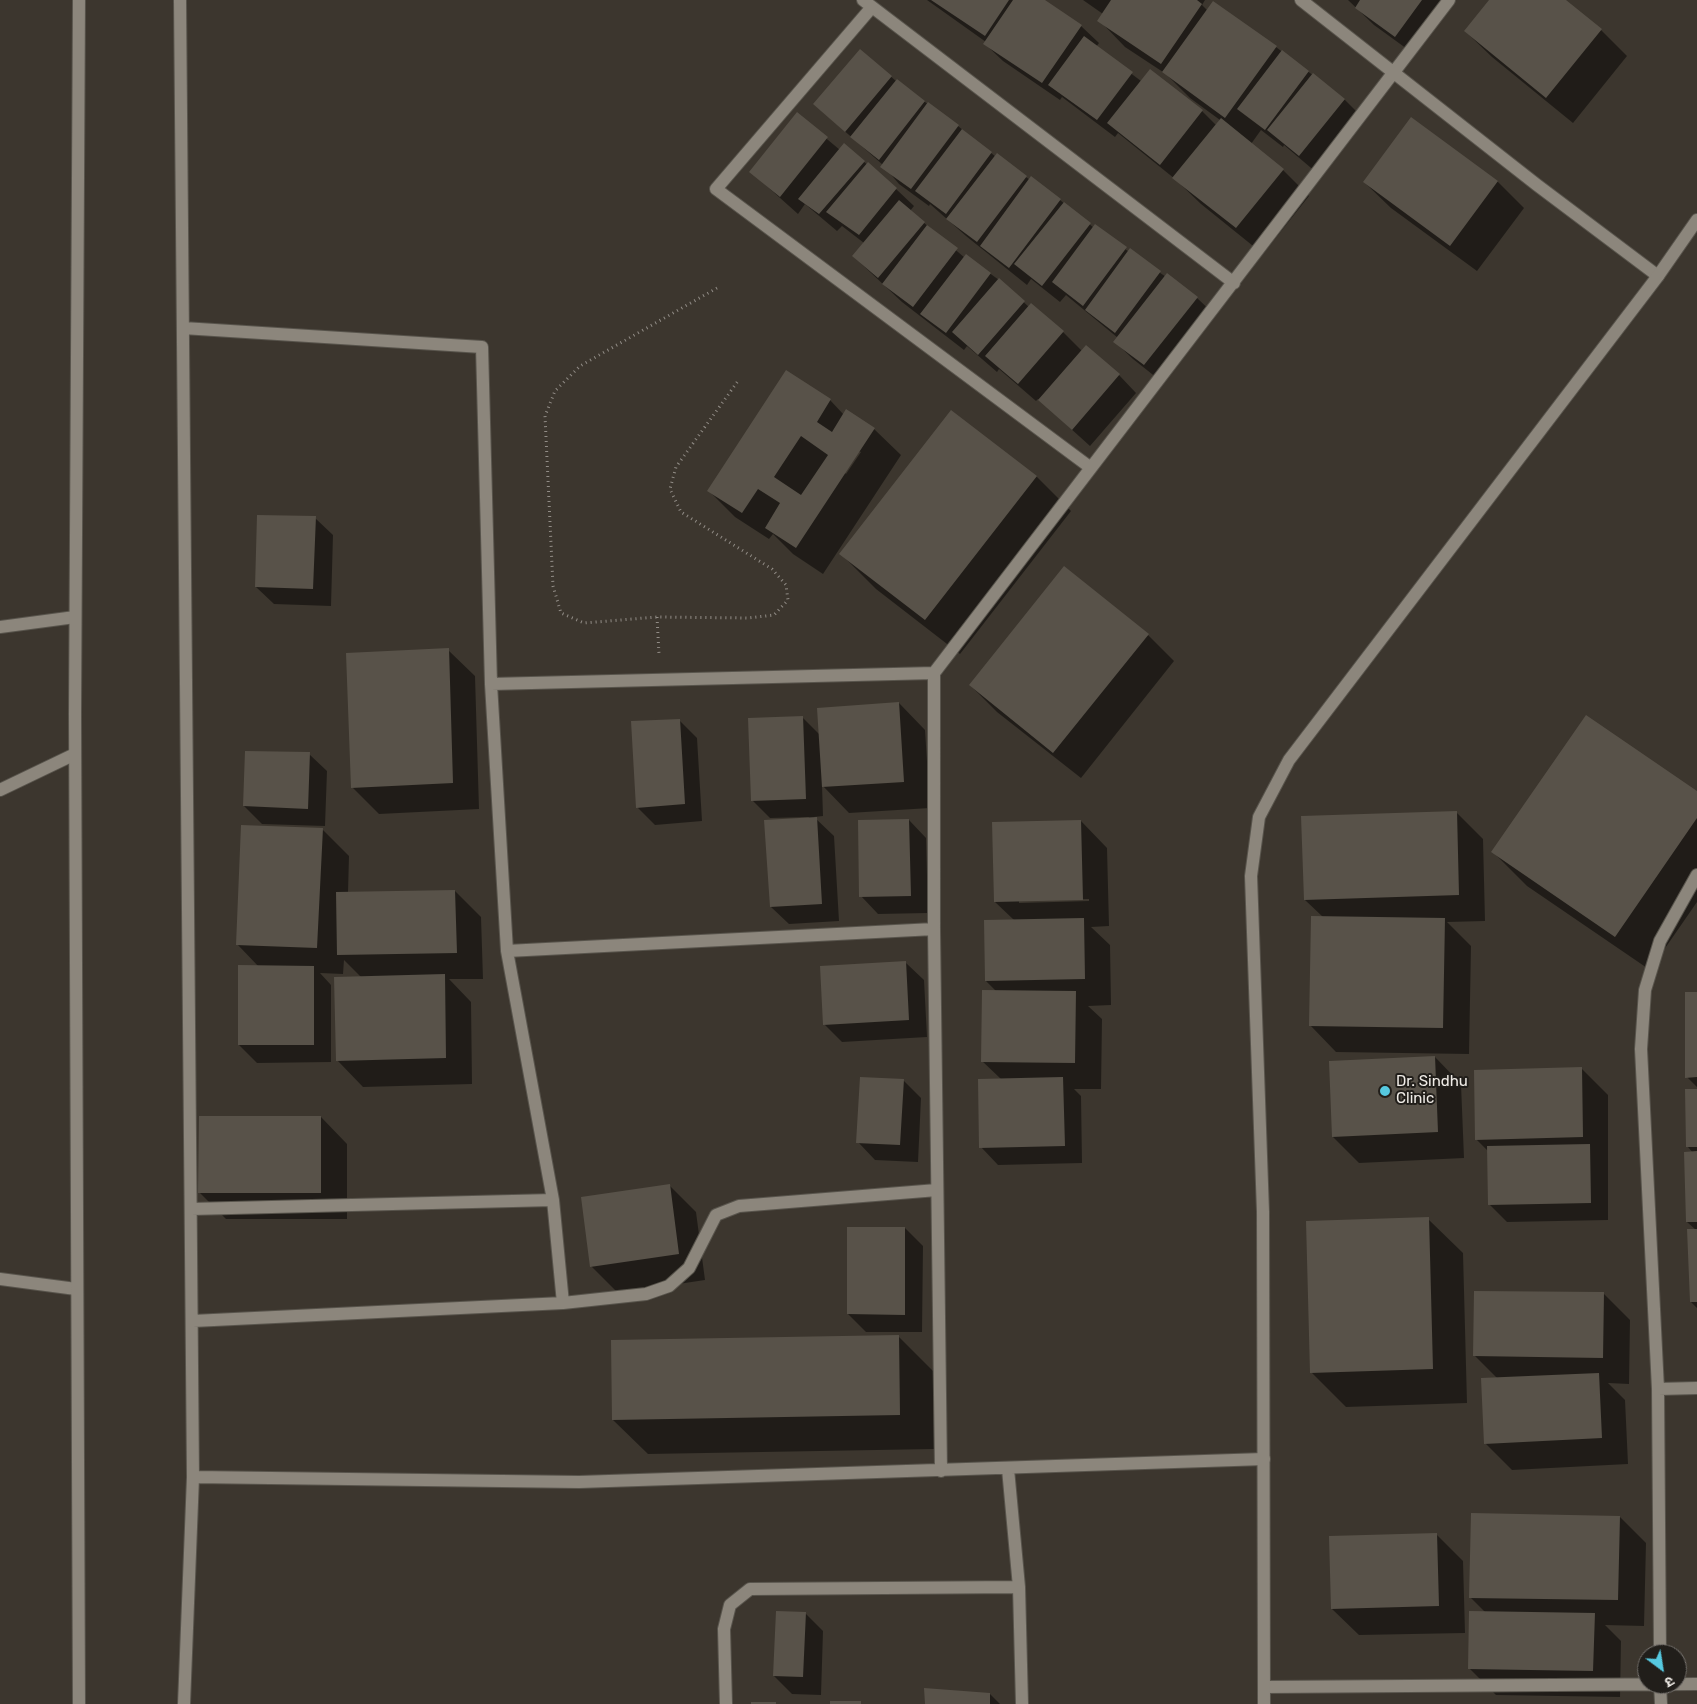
<!DOCTYPE html>
<html>
<head>
<meta charset="utf-8">
<style>
  body { margin:0 }
  #map { position:relative; width:1697px; height:1704px; overflow:hidden; background:#3c362e; font-family:Rubik,"Noto Sans Devanagari",sans-serif }
  canvas { display:block }
  .north { position:absolute; left:1637px; top:1644px; width:50px; height:50px; box-sizing:border-box; background:#211e1a; border:1px solid #74706c; border-radius:50%; rotate:149deg; font-size:14px; font-weight:700; line-height:20px; text-align:center; color:#f0ece7 }
  .north::after { content:''; display:block; margin:auto; width:18px; height:22px; background:#56c9e0; clip-path:polygon(50% 0,100% 100%,50% 72%,0 100%) }
</style>
</head>
<body>
<div id="map">
<canvas width="1697" height="1704"></canvas>
<div class="north">उ</div>
</div>
<script>
const context = document.querySelector('canvas').getContext('2d');
context.lineJoin = 'round';
function paint(path, color) { context.fillStyle = color; context.fill(path, 'evenodd'); }
const toPath = rows => new Path2D(rows.map(r => 'M' + r).join(''));
function stroke(path, color, width, dash) { context.strokeStyle = color; context.lineWidth = width; context.lineCap = dash ? 'butt' : 'round'; context.setLineDash(dash || []); context.stroke(path); }
function write(font, color, halo, rows, align = 'center') {
  context.font = font + ' Rubik,sans-serif'; context.lineWidth = 4; context.setLineDash([]); context.textBaseline = 'middle'; context.strokeStyle = halo; context.fillStyle = color; for (const [text, x, y, turn = 0] of rows) {
    context.save(); context.translate(x, y); context.rotate((+turn || 0) * Math.PI / 180); context.textAlign = isNaN(turn) ? turn : align; if (halo) context.strokeText(text, 0, 0); context.fillText(text, 0, 0); context.restore();
  }
}
paint(toPath([
  [927,0,1043,0,1081,26,1099,43,1096,47,1141,81,1150,70,1202,111,1216,125,1220,120,1190,98,1166,74,1125,47,1099,20,1103,14,1083,0,1205,0,1202,5,1208,11,1276,47,1344,99,1362,117,1317,173,1284,145,1283,147,1261,130,1251,144,1283,170,1309,196,1263,254,1201,204,1175,179,1118,133,1115,137,1062,97,1060,100,1003,61,985,44,986,42],
  [1348,0,1452,0,1414,54,1374,25],
  [1490,0,1564,0,1601,30,1627,56,1573,123,1492,57,1465,31],
  [860,50,896,81,958,126,996,157,1060,200,1094,228,1197,298,1215,315,1162,382,1133,359,1115,342,1118,338,1066,295,1060,302,1031,279,1027,285,966,236,930,204,929,206,899,184,883,165,814,104],
  [797,114,840,150,844,145,896,189,914,206,910,211,930,228,965,258,966,256,999,280,1029,307,1063,332,1082,351,1119,375,1136,393,1090,446,1038,399,1036,401,999,369,997,372,967,346,964,350,902,302,853,256,864,243,842,226,837,231,805,204,798,214,751,172],
  [1497,181,1524,208,1477,271,1391,208,1364,182],
  [787,372,830,400,844,415,874,429,901,455,823,574,793,554,773,534,769,539,735,517,709,491],
  [858,451,861,452,846,474,844,472],
  [1036,476,1071,511,960,654,876,589,841,554],
  [315,518,333,535,331,606,274,604,256,587],
  [1148,635,1174,661,1081,778,997,712,970,685],
  [448,650,475,676,479,809,379,814,352,787],
  [899,703,925,730,930,808,849,813,822,785,823,816,814,817,834,836,839,921,789,924,771,907,809,817,770,818,752,800,803,718,820,735],
  [679,720,697,738,702,821,655,825,637,807],
  [309,754,327,771,325,826,262,824,244,806],
  [1697,793,1697,902,1650,970,1527,886,1493,852],
  [1456,812,1483,839,1485,921,1447,922,1471,946,1469,1054,1336,1052,1310,1025,1323,917,1305,900],
  [909,820,926,838,928,913,878,914,861,896],
  [1081,821,1107,848,1109,926,1091,927,1110,945,1111,1005,1088,1006,1102,1019,1101,1089,1074,1089,1081,1096,1082,1163,998,1165,981,1147,1001,1079,982,1061,997,992,986,981,1014,920,995,902],
  [1089,899,1089,901,1019,903,1019,900],
  [243,826,323,830,349,856,348,893,455,891,481,917,483,979,449,979,471,1002,472,1084,363,1087,337,1060,361,977,344,960,343,974,320,973,331,985,331,1062,257,1063,239,1045,259,967,237,944],
  [906,963,924,980,927,1037,842,1042,824,1024],
  [1697,993,1697,1087,1687,1077],
  [1435,1057,1461,1084,1464,1158,1359,1163,1333,1137],
  [1582,1069,1608,1095,1608,1220,1507,1222,1489,1204,1489,1152,1476,1139],
  [903,1080,921,1098,918,1162,875,1160,858,1142],
  [1697,1090,1697,1308,1691,1302,1696,1230,1687,1222,1693,1153,1688,1147],
  [321,1117,347,1144,347,1219,226,1219,200,1193],
  [669,1185,696,1212,705,1280,618,1293,591,1266],
  [1428,1219,1463,1253,1467,1403,1346,1407,1311,1372],
  [905,1228,923,1246,922,1332,866,1332,848,1314],
  [1603,1293,1630,1320,1629,1384,1608,1383,1625,1400,1628,1464,1512,1470,1485,1443,1497,1378,1475,1356],
  [898,1336,933,1371,934,1449,648,1454,613,1420],
  [1620,1517,1646,1543,1644,1626,1605,1625,1621,1641,1620,1697,1496,1695,1469,1668,1486,1613,1470,1597],
  [1437,1535,1463,1561,1465,1633,1359,1635,1332,1609],
  [805,1613,823,1631,821,1695,792,1694,774,1676],
  [990,1694,1000,1704,926,1704]
]), '#0007');
paint(toPath([
  [931,0,1009,0,985,36],
  [1013,0,1045,0,1082,25,1042,83,983,44],
  [1111,0,1197,0,1202,4,1161,64,1097,21],
  [1360,0,1422,0,1395,37,1355,8],
  [1489,0,1566,0,1602,29,1546,98,1464,31],
  [1213,1,1277,46,1225,118,1162,72],
  [1084,36,1133,72,1097,120,1048,85],
  [860,49,892,76,845,132,813,104],
  [1282,50,1309,71,1265,130,1237,109],
  [1150,69,1203,110,1160,165,1107,123],
  [1313,73,1345,99,1299,156,1267,130],
  [897,79,925,101,879,160,850,137],
  [928,102,959,125,911,189,880,167],
  [797,112,828,137,780,197,749,172],
  [1411,117,1498,181,1450,246,1363,182],
  [1221,118,1284,169,1236,228,1172,178],
  [962,129,992,152,946,214,915,191],
  [844,143,865,161,819,214,798,199],
  [997,153,1027,176,977,242,946,219],
  [868,162,897,188,859,235,826,212],
  [1031,176,1061,199,1009,268,980,246],
  [899,200,925,222,878,278,852,256],
  [1064,202,1091,223,1042,286,1014,264],
  [1095,224,1127,247,1083,306,1052,282],
  [927,225,958,248,913,307,882,284],
  [1130,248,1161,271,1115,333,1085,310],
  [966,254,991,273,946,333,920,314],
  [1167,273,1198,297,1144,365,1113,342],
  [999,278,1025,301,978,355,952,332],
  [1031,303,1064,331,1018,384,985,356],
  [1086,345,1120,374,1072,430,1038,400],
  [786,370,831,399,817,422,832,432,846,409,875,428,796,548,765,528,780,503,758,489,742,513,707,491],
  [801,436,828,455,801,495,774,477],
  [951,410,1037,476,925,620,839,554],
  [257,515,316,516,313,589,255,587],
  [1064,566,1149,634,1053,753,969,685],
  [449,648,453,783,351,788,346,653],
  [899,702,904,782,822,787,817,708],
  [1586,715,1697,791,1697,818,1615,937,1491,852],
  [803,716,806,799,751,801,748,718],
  [680,719,685,804,636,808,631,721],
  [245,751,310,752,308,809,243,806],
  [1457,811,1459,895,1304,900,1301,816],
  [817,817,822,904,770,907,764,820],
  [909,819,911,896,859,897,858,820],
  [1081,820,1083,900,994,902,992,822],
  [241,825,323,828,317,948,236,945],
  [455,890,457,953,337,955,336,892],
  [1311,916,1445,918,1443,1028,1309,1026],
  [1084,918,1085,979,985,981,984,920],
  [906,961,909,1020,823,1025,820,966],
  [238,965,314,966,314,1045,238,1045],
  [445,974,446,1058,336,1061,334,977],
  [982,990,1076,991,1075,1063,981,1062],
  [1685,992,1697,992,1697,1077,1685,1078],
  [1435,1056,1438,1132,1332,1137,1329,1061],
  [1582,1067,1583,1137,1475,1140,1474,1070],
  [860,1077,904,1079,900,1145,856,1143],
  [1063,1077,1065,1146,979,1148,978,1079],
  [1685,1089,1697,1089,1697,1147,1686,1147],
  [199,1116,321,1116,321,1193,198,1193],
  [1590,1144,1591,1203,1488,1205,1487,1146],
  [1697,1151,1697,1222,1686,1222,1684,1152],
  [670,1184,679,1254,590,1267,581,1197],
  [1429,1217,1433,1369,1310,1373,1306,1221],
  [847,1227,905,1227,905,1315,847,1314],
  [1687,1229,1697,1229,1697,1302,1690,1302],
  [1474,1291,1604,1292,1603,1358,1473,1356],
  [899,1335,900,1415,612,1420,611,1340],
  [1599,1373,1602,1438,1484,1444,1481,1378],
  [1471,1513,1620,1516,1618,1600,1469,1598],
  [1437,1533,1439,1606,1331,1609,1329,1536],
  [776,1611,806,1612,803,1677,773,1676],
  [1469,1611,1595,1613,1593,1671,1468,1669],
  [924,1688,990,1693,990,1704,925,1704],
  [830,1701,861,1701,861,1704,830,1704],
  [751,1702,776,1702,776,1704,751,1704]
]), '#585249');
const minor = toPath([
  [180,0,193,1477,184,1704],
  [863,0,1234,283],
  [1301,0,1537,185,1658,276],
  [872,7,716,189,1091,468],
  [183,328,482,347,491,684,507,951,553,1200,563,1303],
  [0,627,75,617],
  [491,684,934,673],
  [0,790,75,754],
  [507,951,934,929],
  [191,1209,553,1200],
  [0,1279,76,1289],
  [193,1321,563,1303,646,1294,669,1286,689,1268,716,1215,739,1206,937,1190],
  [1658,1389,1697,1388],
  [1008,1469,1019,1587,1022,1704],
  [941,1471,934,929,934,673,1449,0],
  [193,1477,579,1482,1264,1459],
  [1660,1654,1658,1389,1641,1049,1645,990,1660,941,1697,875],
  [1660,1684,1661,1704],
  [1264,1687,1697,1684],
  [726,1704,724,1629,730,1605,750,1589,1019,1587]
]);
const tertiary = toPath([
  [79,1704,75,714,79,0],
  [1264,1704,1263,1212,1251,876,1259,817,1289,760,1658,276,1697,220]
]);
stroke(minor, '#58544c', 14);
stroke(tertiary, '#58544c', 14);
stroke(toPath([
  [717,288,580,366,555,391,545,416,553,586,561,613,584,623,657,617,748,618,774,615,788,600,786,585,772,569,681,512,670,489,676,467,738,381],
  [657,617,659,654]
]), '#928d87', 3, [1, 4]);
stroke(minor, '#8c867c', 12);
stroke(tertiary, '#8c867c', 12);
for (const [x, y, r, color] of [
  [1385,1091,6,"#56c9e0"]
]) { const dot = new Path2D(); dot.arc(x, y, r, 0, 2 * Math.PI); context.fillStyle = color; context.fill(dot); stroke(dot, '#211e1a', 2); }
write('15px', '#f0ece7', '#211e1a', [
  ["Dr. Sindhu",1396,1082],
  ["Clinic",1396,1099]
], 'left');
</script>
</body>
</html>
